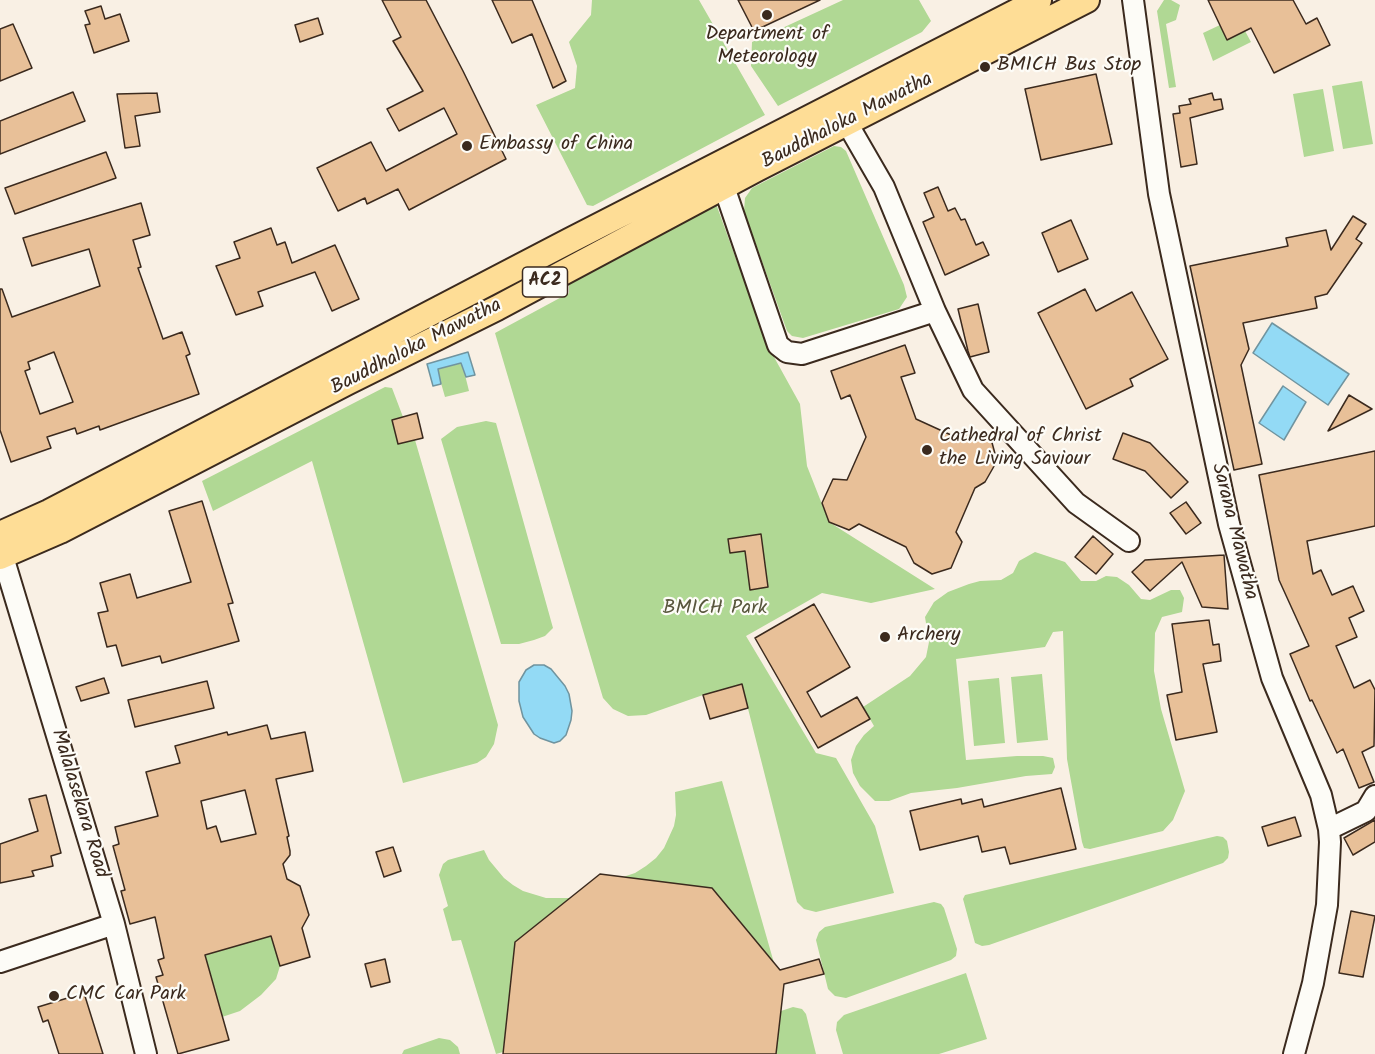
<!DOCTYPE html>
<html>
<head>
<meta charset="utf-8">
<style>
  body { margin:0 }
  canvas { display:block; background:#f9f0e4 }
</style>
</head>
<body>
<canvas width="1375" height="1054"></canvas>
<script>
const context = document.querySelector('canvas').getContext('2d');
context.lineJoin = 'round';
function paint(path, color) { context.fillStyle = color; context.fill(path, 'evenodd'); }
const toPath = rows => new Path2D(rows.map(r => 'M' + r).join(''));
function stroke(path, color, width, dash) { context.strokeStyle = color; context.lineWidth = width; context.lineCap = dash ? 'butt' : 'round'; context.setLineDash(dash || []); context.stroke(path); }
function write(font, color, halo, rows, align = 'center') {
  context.font = font + ' Kalam,sans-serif'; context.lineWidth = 4.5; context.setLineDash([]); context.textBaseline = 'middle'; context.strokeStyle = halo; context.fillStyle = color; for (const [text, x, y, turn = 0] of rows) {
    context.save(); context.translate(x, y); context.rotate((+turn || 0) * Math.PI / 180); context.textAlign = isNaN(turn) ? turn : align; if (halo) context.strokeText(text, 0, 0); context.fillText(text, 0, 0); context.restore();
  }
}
paint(toPath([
  [592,0,699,0,765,115,593,206,587,205,536,105,575,88,577,66,569,42,591,15],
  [843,0,919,0,931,21,922,32,778,106,751,66,752,42],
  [1164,0,1171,0,1180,5,1176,20,1166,24,1176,87,1169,88,1157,11],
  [1220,25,1227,39,1245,31,1251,42,1213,61,1203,33],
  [1362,81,1373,144,1343,149,1332,86],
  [1323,89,1334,151,1304,157,1293,94],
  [834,146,841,147,846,151,904,285,907,297,899,309,803,338,792,336,787,331,744,211,745,198,752,188],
  [715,201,736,259,774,357,800,404,807,466,829,522,935,589,871,603,822,593,746,636,816,753,836,758,875,826,894,893,816,912,804,909,797,902,742,685,703,695,646,715,628,716,613,709,603,698,495,333,569,293,569,274],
  [462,363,469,391,445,397,437,369],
  [385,387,392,388,403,417,392,420,398,443,415,440,498,725,494,744,486,757,477,763,403,783,312,461,213,511,202,481],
  [486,421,496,423,553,628,545,636,534,640,519,644,501,644,441,439,457,427],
  [1035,552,1065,562,1081,581,1096,581,1106,576,1117,577,1129,585,1141,599,1150,600,1171,590,1180,590,1184,598,1182,612,1162,617,1155,633,1154,671,1161,709,1185,791,1173,820,1163,831,1090,849,1084,848,1082,842,1067,759,1063,631,1053,632,1045,647,956,659,966,760,1017,756,1043,756,1053,758,1055,767,1052,774,1026,776,957,788,911,793,889,801,875,801,860,786,853,773,851,760,856,746,864,735,874,726,863,707,910,676,926,657,929,642,925,617,934,602,948,592,969,584,980,581,1001,580,1013,573,1019,561],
  [1042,674,1048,740,1017,743,1011,677],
  [999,678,1005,743,974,746,968,681],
  [722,781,774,963,712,888,623,877,635,873,646,866,656,858,664,848,674,826,676,815,675,792],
  [1217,836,1223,837,1227,841,1229,852,1228,858,1223,863,989,945,982,946,975,943,963,899,965,895],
  [484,850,489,860,504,878,513,885,523,891,546,898,571,898,515,943,503,1052,496,1054,461,940,452,941,443,909,448,906,439,875,443,864,448,860],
  [934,902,941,904,944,908,957,949,956,956,951,960,846,998,835,996,828,989,816,940,819,932,825,927],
  [271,935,280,966,276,979,261,995,240,1011,222,1017,204,955],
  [966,973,987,1039,939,1054,843,1054,836,1030,837,1022,844,1015],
  [793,1007,802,1009,806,1014,816,1054,776,1054,781,1011],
  [439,1038,450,1040,458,1047,460,1054,402,1054,404,1050]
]), '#b0d894');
const water = toPath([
  [1272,323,1349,374,1328,405,1253,353,1272,323],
  [468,352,475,375,466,377,461,363,438,369,441,384,433,386,427,364,468,352],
  [1283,386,1306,402,1284,440,1259,423,1283,386],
  [534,665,544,665,551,669,565,686,569,694,572,711,571,720,566,735,560,741,554,743,540,738,534,734,523,717,519,701,519,682,526,670,534,665]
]);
paint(water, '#93daf5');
stroke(water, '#70949f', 1.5);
const building = toPath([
  [382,0,426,0,463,71,506,159,409,210,398,189,367,204,365,198,338,211,317,168,371,142,386,171,457,134,444,108,399,131,387,109,423,91,393,41,401,37,382,0],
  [492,0,532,0,566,81,553,88,532,34,512,43,492,0],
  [738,0,820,0,754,31,738,0],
  [1208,0,1293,0,1306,24,1317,18,1330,45,1274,73,1251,28,1227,40,1208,0],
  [101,6,105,19,120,14,129,41,94,53,85,25,90,24,85,11,101,6],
  [318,18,323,34,300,42,295,25,318,18],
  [13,24,32,68,0,81,0,29,13,24],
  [1096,74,1112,144,1041,160,1025,89,1096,74],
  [73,92,85,121,0,154,0,121,73,92],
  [157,93,160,112,135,116,140,146,125,148,117,94,157,93],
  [1212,93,1214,100,1221,99,1223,109,1190,118,1197,164,1181,167,1173,114,1180,113,1179,106,1191,104,1189,99,1212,93],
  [106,152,116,178,15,214,5,188,106,152],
  [938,187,948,211,955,208,961,220,965,219,976,245,983,242,989,255,945,275,923,222,934,217,924,193,938,187],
  [141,203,150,235,133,240,141,267,138,268,163,339,182,332,190,354,186,356,199,394,100,430,99,426,77,434,75,428,47,437,51,448,11,462,0,430,0,289,2,289,12,317,100,286,89,249,32,266,23,238,141,203],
  [54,352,73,402,40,414,25,371,30,369,28,362,54,352],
  [1353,216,1366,224,1356,239,1362,243,1327,294,1315,297,1317,308,1243,323,1249,349,1241,365,1262,464,1234,470,1190,266,1288,246,1286,238,1326,230,1331,250,1353,216],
  [1071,220,1088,259,1058,272,1042,233,1071,220],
  [271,228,277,245,285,242,292,263,335,245,359,299,332,311,315,272,258,292,263,306,236,315,216,266,240,258,234,242,271,228],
  [1085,289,1096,311,1132,292,1168,359,1130,379,1133,386,1086,409,1038,313,1085,289],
  [978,304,989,352,970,357,968,351,958,309,978,304],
  [905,345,915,373,901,377,916,419,951,435,966,430,991,439,997,461,985,482,975,488,956,532,962,542,951,568,932,574,914,563,906,547,859,524,849,530,829,522,822,503,833,479,847,480,866,437,850,395,841,399,831,371,905,345],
  [1349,395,1372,409,1328,431,1349,395],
  [417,413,423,438,398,444,392,420,417,413],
  [1123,433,1150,443,1188,482,1171,498,1145,471,1113,459,1123,433],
  [1375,451,1375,526,1307,541,1313,574,1321,570,1332,595,1353,586,1364,611,1349,618,1357,637,1336,646,1354,688,1370,680,1375,690,1374,746,1362,752,1374,782,1359,788,1343,749,1337,753,1312,700,1310,701,1290,654,1309,646,1279,580,1259,475,1375,451],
  [202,501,233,603,228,604,239,641,162,663,160,656,122,666,116,645,107,647,98,613,108,611,100,583,130,574,137,598,191,582,169,511,202,501],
  [1186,502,1201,523,1186,534,1170,513,1186,502],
  [761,534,768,587,750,590,745,551,730,553,728,539,761,534],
  [1093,536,1113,554,1096,574,1075,557,1093,536],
  [1224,555,1228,609,1202,607,1182,562,1150,591,1132,572,1145,560,1224,555],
  [814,604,850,667,807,692,821,717,857,697,870,719,818,748,755,638,814,604],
  [1209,620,1213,645,1219,644,1221,661,1203,664,1217,732,1176,740,1167,695,1182,692,1172,624,1209,620],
  [104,678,109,693,81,701,76,687,104,678],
  [207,681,214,708,135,727,128,700,207,681],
  [742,684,748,708,710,719,703,695,742,684],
  [267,725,271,739,305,732,313,771,276,779,289,836,287,837,290,851,290,855,283,864,287,879,300,886,309,915,302,928,310,957,280,966,271,936,205,955,229,1040,178,1054,156,977,163,975,158,960,164,958,155,917,130,924,121,891,125,890,113,846,119,844,115,827,158,816,146,772,180,763,175,746,227,732,228,735,267,725],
  [245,790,256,834,221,842,216,826,207,829,201,801,245,790],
  [1061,788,1076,849,1010,864,1005,847,982,852,978,836,920,850,910,811,961,799,962,804,982,799,984,807,1061,788],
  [46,795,61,853,51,856,53,866,32,871,34,876,0,883,0,844,38,831,29,799,46,795],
  [1295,817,1301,836,1268,846,1262,827,1295,817],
  [1375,820,1375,842,1353,855,1344,838,1375,820],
  [393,847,401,871,384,877,376,852,393,847],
  [600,874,712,888,780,970,819,959,824,974,784,984,776,1054,503,1054,515,942,600,874],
  [1351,911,1375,916,1363,977,1339,973,1351,911],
  [385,959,390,982,371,987,365,964,385,959],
  [84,993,103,1054,59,1054,48,1020,43,1022,38,1007,84,993]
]);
paint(building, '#e8c098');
stroke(building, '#3b2a1e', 1.5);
const minor = toPath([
  [1133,0,1159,194,1229,524,1272,678,1321,795,1329,829,1330,842,1327,905,1313,983,1294,1054],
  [847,123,884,187,935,311,973,390,1076,503,1129,541],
  [718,176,724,187,778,345,787,352,802,354,935,311],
  [0,547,114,924,146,1054],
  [1329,829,1366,811,1375,796],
  [0,962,114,924]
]);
const major = toPath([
  [0,534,49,512,569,241,1039,0],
  [0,557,60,531,348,382,497,308,757,169,1087,0]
]);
stroke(minor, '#3b2a1e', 24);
stroke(major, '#3b2a1e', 28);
stroke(minor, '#fdfcf7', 20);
stroke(major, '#fedd96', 24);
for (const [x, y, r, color] of [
  [767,15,6,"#3b2a1e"],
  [985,67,6,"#3b2a1e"],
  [467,146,6,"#3b2a1e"],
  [927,450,6,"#3b2a1e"],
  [885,637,6,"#3b2a1e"],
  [54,996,6,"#3b2a1e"]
]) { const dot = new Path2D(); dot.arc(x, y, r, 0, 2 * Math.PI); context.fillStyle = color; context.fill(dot); stroke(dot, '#fdfcf7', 2); }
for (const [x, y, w] of [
  [545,282,45]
]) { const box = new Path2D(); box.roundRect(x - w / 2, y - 15, w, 30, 4.5); context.fillStyle = '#fdfcf7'; context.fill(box); stroke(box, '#3b2a1e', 1.5); }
write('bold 18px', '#3b2a1e', null, [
  ["AC2",545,282]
]);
write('20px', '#3b2a1e', '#fdfcf7', [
  ["Department of",767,36,"center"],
  ["Meteorology",767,59,"center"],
  ["BMICH Bus Stop",997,67],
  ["Embassy of China",479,146],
  ["Cathedral of Christ",939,438],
  ["the Living Saviour",939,461],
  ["Archery",897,637],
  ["CMC Car Park",66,996]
], 'left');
write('20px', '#3b2a1e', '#fdfcf7', [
  ["Bauddhaloka Mawatha",848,122,-27],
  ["Bauddhaloka Mawatha",417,348,-27],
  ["Sarana Mawatha",1233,532,76],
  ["Malalasekara Road",78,804,73]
]);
write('20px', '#58563c', '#fdfcf7', [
  ["BMICH Park",715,610]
]);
</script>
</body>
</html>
